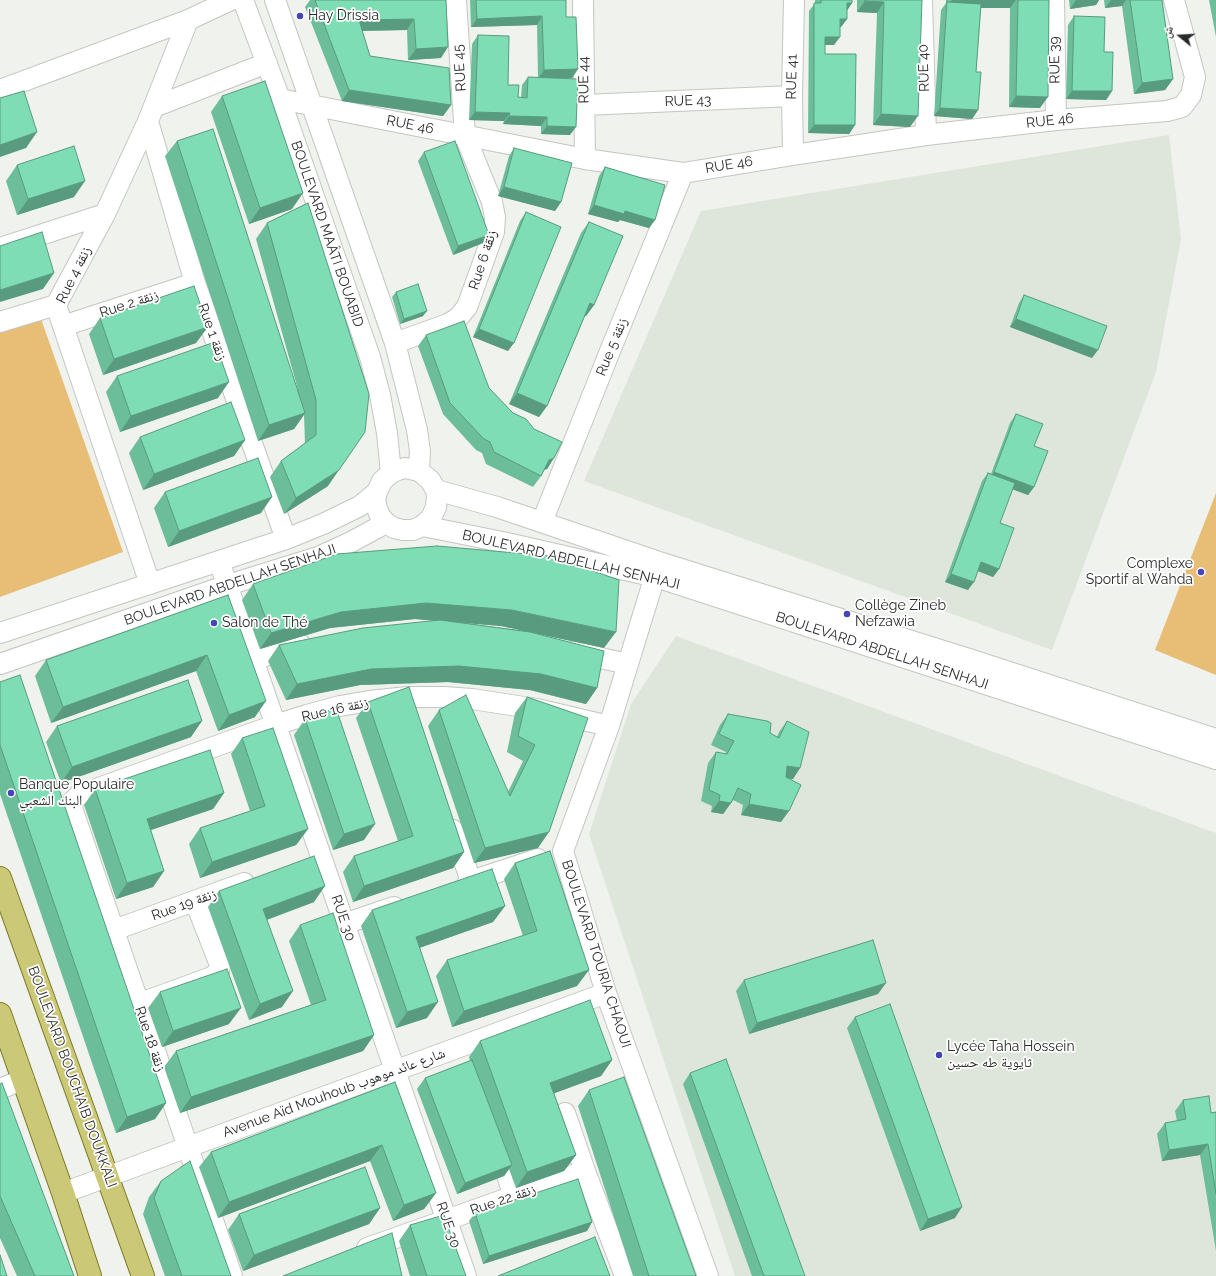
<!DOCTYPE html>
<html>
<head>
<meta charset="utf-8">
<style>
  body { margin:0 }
  #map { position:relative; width:1216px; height:1276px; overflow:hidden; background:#eff2ed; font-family:Raleway,"Noto Naskh Arabic",sans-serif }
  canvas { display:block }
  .north { position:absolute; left:1160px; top:16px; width:40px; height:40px; -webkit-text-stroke:3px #fff; paint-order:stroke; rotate:288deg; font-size:11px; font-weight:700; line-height:16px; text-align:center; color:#292b29 }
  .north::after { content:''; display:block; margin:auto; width:14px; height:18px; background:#292b29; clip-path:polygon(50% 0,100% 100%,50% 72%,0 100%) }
</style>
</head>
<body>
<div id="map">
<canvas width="1216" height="1276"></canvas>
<div class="north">ش</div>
</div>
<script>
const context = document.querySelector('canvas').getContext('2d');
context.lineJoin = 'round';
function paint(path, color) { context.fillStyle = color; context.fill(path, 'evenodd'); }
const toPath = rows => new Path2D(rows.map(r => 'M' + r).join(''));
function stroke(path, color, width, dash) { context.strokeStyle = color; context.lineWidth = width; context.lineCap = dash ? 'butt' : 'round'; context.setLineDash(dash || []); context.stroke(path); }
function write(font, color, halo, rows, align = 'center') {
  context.font = font + ' Raleway,"Noto Naskh Arabic",sans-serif'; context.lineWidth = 3.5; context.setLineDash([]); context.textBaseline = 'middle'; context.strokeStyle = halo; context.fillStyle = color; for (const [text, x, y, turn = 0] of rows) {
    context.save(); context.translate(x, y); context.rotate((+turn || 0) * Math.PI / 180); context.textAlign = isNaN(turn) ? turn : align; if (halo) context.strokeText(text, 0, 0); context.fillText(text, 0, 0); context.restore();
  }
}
paint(toPath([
  [1169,135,1181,239,1156,372,1052,650,584,481,701,211],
  [676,636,1216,833,1216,1276,735,1276,589,834,631,704]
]), '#dee6db');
paint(toPath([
  [40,316,123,552,0,597,0,330],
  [1216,493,1216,675,1155,650]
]), '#e8bd75');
const minor = toPath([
  [243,0,280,99,370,357,380,395,387,433,391,473],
  [275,0,395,343,417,430,420,451,419,471],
  [583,0,585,159],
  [922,0,926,135],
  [1054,0,1056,120],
  [0,90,188,20],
  [280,99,585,159,683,173,793,155,926,135,1056,120,1167,111,1182,107,1191,95,1195,77,1174,0],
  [584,105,792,96],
  [154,107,267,63],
  [148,121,195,283,286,539],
  [793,155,792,96,794,0],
  [0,248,105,214],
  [0,322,56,305],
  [63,326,195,283],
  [395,343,448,324,458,318,467,307,494,232,495,217,492,202,465,136,456,0],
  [436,490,497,507,659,562,966,658,1216,739],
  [377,492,375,500,377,508,380,516,386,523,394,528,403,530,413,530,422,526,448,531,507,543,656,577,1216,759],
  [542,522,610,351,683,173],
  [219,561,466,1276],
  [658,566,609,726,563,851,606,993,708,1276],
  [150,584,56,305,105,214,148,121,188,20,231,0],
  [0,633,286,539,323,524,360,506,377,492,382,481,391,473,398,470,405,468,419,471,430,480,436,490,437,495,436,507,431,518,422,526],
  [576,651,605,659,628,664],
  [253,660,300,644],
  [0,664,228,585,318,557,351,542,386,523],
  [453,830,471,881],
  [468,882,538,859],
  [344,924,394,907],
  [114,930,244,883],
  [138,1004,212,977,219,971,220,965,195,901],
  [0,1089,24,1079],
  [565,1113,585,1171,625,1276],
  [497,1147,514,1196],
  [63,1193,606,993],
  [367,1248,585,1171],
  [232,1276,72,808,73,801,79,795,275,725,307,715,340,706,369,701,408,697,444,697,472,699,537,709,609,726]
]);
const major = toPath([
  [0,878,143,1276],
  [0,1014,63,1193,90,1276]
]);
stroke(minor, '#c3c6c2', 22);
stroke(major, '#7c7a22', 24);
stroke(minor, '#fff', 20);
stroke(major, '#cbc878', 22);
paint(toPath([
  [310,0,446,0,441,58,408,60,407,30,362,31,370,56,451,105,443,116,342,101,305,7],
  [470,0,566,0,566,17,578,69,572,78,559,78,570,135,541,134,541,126,503,124,504,121,469,120,472,44,478,35,508,85,518,97,521,98,522,85,528,77,538,77,537,25,471,27],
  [815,0,852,0,852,3,847,10,847,19,841,27,840,27,834,45,825,45,825,54,855,125,849,134,808,133,809,11,815,3],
  [857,0,922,0,910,127,873,125,877,13,857,12],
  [946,0,1049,0,1040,108,1009,107,1010,8,981,8,976,72,978,110,972,119,934,116,941,10,946,3],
  [1069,0,1099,0,1096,5,1070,9],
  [1104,0,1162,0,1173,79,1165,90,1134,94,1122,6,1105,8],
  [1209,0,1216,0,1216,37],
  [1074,16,1104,52,1112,91,1106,100,1066,99,1068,25],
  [222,96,292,209,249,224,211,112],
  [177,141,298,390,256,239,267,223,308,203,328,486,284,514,270,477,281,461,305,443,304,415,294,429,258,441,165,156],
  [514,148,561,202,555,211,498,196,509,156],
  [424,152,483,243,453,255,418,161],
  [17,165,74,197,17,215,6,181],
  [605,167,655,220,649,228,620,220,618,222,588,214,599,176],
  [526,212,508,351,473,337,520,221],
  [589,222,594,305,586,316,585,316,547,406,539,417,509,404,581,233],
  [396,292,423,316,400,324,392,297],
  [1024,295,1092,358,1010,327,1019,303],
  [100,318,196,343,103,375,89,334],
  [426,335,489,388,513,413,554,458,547,469,544,470,541,476,533,487,486,464,482,453,476,450,443,414,418,346],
  [117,376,218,398,120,432,106,392],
  [1016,414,1034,446,1034,487,1028,495,1012,489,1000,523,999,569,993,577,978,571,968,590,945,582,982,481,988,473,991,474,1010,423],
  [140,437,245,440,234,456,143,490,129,453],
  [165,492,261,513,168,547,154,508],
  [337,554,604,648,539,634,597,688,586,704,530,690,448,682,360,685,286,700,268,661,279,645,436,621,415,619,330,628,260,649,242,600,253,584],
  [457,622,501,626,526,631],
  [228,595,255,717,218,731,196,671,51,723,35,676,46,660],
  [0,682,166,1103,155,1119,116,1133,0,794],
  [527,697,588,718,538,848,474,863,428,726,439,710,508,792,523,761,507,752,515,713],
  [368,702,464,852,453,868,353,902,343,872,354,856,398,841,356,718],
  [728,714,777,737,779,732,787,721,800,768,793,779,788,779,781,822,741,815,743,805,733,800,731,803,723,814,711,812,712,806,701,801,708,763,716,752,725,754,726,752,711,745,720,725],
  [305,719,364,840,333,850,294,735],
  [57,726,191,737,61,783,46,742],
  [242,738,308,829,296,845,200,878,189,844,200,828,250,811,231,754],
  [95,789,224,793,213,809,151,830,164,871,153,887,116,899,84,805],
  [515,863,577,986,452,1027,436,976,447,960,523,936,504,879],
  [219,891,314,902,267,920,282,1007,249,1020,208,907],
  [505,906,493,922,419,948,427,1018,396,1028,361,926,372,910],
  [300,925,374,1035,363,1051,180,1113,164,1067,176,1051,311,1005,289,941],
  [744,980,878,994,749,1034,736,991],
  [160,992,229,1024,162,1047,148,1008],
  [855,1017,955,1218,920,1231,847,1028],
  [480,1041,612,1060,601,1076,554,1093,576,1155,564,1171,516,1188,509,1169,504,1176,457,1194,417,1089,425,1078,470,1061,469,1057],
  [690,1073,805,1276,752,1276,683,1084],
  [395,1082,436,1193,424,1209,393,1221,370,1161,218,1218,199,1167,211,1152],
  [0,1084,74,1276,17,1276,0,1238],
  [589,1090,696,1276,633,1276,578,1106],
  [1183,1100,1211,1113,1216,1112,1216,1251,1200,1155,1162,1161,1157,1134,1165,1123,1177,1121,1175,1111],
  [161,1181,231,1276,165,1276,143,1214,149,1197],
  [380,1208,369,1224,243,1271,228,1230,239,1214],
  [475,1213,592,1222,587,1231,483,1264,469,1221],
  [410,1225,466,1276,410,1276,399,1241]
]), '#6cbe9b');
paint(toPath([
  [952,0,1016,0,1010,8,946,8],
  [1076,0,1099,0,1096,5,1070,9],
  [1111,0,1126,0,1122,6,1105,8],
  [865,1,884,2,877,13,857,12],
  [847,3,852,3,846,12],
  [542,16,537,25,471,27,477,19],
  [414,19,407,30,351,31,359,20],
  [840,19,847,19,841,27,834,27],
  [825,37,840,37,834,45,819,45],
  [448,47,441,58,408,60,416,49],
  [578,69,572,78,538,79,544,70],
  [1173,79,1165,90,1134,94,1142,83],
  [349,90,451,105,443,116,342,101],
  [1072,91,1112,91,1106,100,1066,99],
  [1016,96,1048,97,1040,108,1009,107],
  [940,108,978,110,972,119,934,116],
  [475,112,510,113,504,121,469,120],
  [881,114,918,116,910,127,873,125],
  [509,116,547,117,541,126,503,124],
  [814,125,855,125,849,134,808,133],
  [547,126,576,127,570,135,541,134],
  [37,132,26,148,0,157,0,145],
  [85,181,74,197,17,215,28,199],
  [504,187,561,202,555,211,498,196],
  [303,193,292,209,249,224,260,208],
  [594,205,625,211,655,220,649,228,620,220,618,222,588,214],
  [489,235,483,243,453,255,458,246],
  [54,273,43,289,0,302,0,290],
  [590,303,594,305,586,316,582,315],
  [427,311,423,316,400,324,404,319],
  [1016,319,1098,350,1092,358,1010,327],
  [208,327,196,343,103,375,114,359],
  [479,329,514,343,508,351,473,337],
  [229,382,218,398,120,432,131,416],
  [517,393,547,406,539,417,509,404],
  [305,413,294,429,258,441,269,425],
  [245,440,234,456,143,490,154,474],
  [554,458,547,469,541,471,549,460],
  [339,470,328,486,284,514,296,498],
  [994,472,1034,487,1028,495,988,480],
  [272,497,261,513,168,547,179,531],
  [981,562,999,569,993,577,975,570],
  [951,574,974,582,968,590,945,582],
  [426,603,512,610,616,632,604,648,501,626,415,619,330,628,260,649,271,633,341,612],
  [207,655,196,671,51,723,63,707],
  [459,666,541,674,597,688,586,704,530,690,448,682,360,685,286,700,297,684,371,669],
  [266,701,255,717,218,731,229,715],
  [202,721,191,737,61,783,72,767],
  [787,766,800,768,793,779,780,777],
  [224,793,213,809,136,835,147,819],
  [719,801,731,803,723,814,711,812],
  [749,804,789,811,781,822,741,815],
  [375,824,364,840,333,850,344,834],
  [308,829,296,845,200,878,212,862],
  [549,832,538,848,474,863,485,848],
  [464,852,453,868,353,902,364,886],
  [164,871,153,887,116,899,127,883],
  [325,886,314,902,252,925,263,909],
  [505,906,493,922,405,953,416,937],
  [589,970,577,986,452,1027,464,1011],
  [886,983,878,994,749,1034,757,1023],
  [293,991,282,1007,249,1020,260,1004],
  [438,1002,427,1018,396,1028,407,1012],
  [241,1008,229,1024,162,1047,173,1031],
  [374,1035,363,1051,180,1113,191,1097],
  [612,1060,601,1076,539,1099,550,1083],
  [166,1103,155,1119,116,1133,127,1117],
  [1208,1144,1200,1155,1162,1161,1169,1150],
  [382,1145,370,1161,218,1218,229,1202],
  [576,1155,564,1171,516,1188,527,1172],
  [512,1165,504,1176,457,1194,465,1183],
  [436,1193,424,1209,393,1221,404,1205],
  [962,1207,955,1218,920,1231,928,1219],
  [380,1208,369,1224,243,1271,254,1255],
  [592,1222,587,1231,483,1264,489,1256]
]), '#589b7e');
const building = toPath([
  [315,0,446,0,448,47,416,49,414,19,359,20,370,56,449,68,451,105,349,90,315,0],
  [476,0,566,0,566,17,576,17,578,69,544,70,542,16,477,19,476,0],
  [821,0,852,0,852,3,847,3,847,19,840,19,840,37,825,37,825,54,856,54,855,125,814,125,814,3,821,3,821,0],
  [865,0,922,0,918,116,881,114,884,2,865,1,865,0],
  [1018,0,1049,0,1048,97,1016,96,1018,0],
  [1130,0,1162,0,1173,79,1142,83,1130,0],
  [947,2,981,4,976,72,981,72,978,110,940,108,947,2],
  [1074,16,1105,17,1104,52,1113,52,1112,91,1072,91,1074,16],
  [478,35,509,36,508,85,519,85,518,97,527,98,528,77,578,79,576,127,547,126,547,117,509,116,510,113,475,112,478,35],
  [265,81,303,193,260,208,222,96,265,81],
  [24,91,37,132,0,145,0,98,24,91],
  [213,129,305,413,269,425,177,141,213,129],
  [455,141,489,235,458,246,424,152,455,141],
  [74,146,85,181,28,199,17,165,74,146],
  [514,148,572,163,561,202,504,187,514,148],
  [605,167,665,185,655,220,625,211,624,214,594,205,605,167],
  [308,203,369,394,365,432,339,470,296,498,281,461,316,435,316,400,267,223,308,203],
  [526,212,561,227,514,343,479,329,526,212],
  [589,222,623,236,594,305,590,303,547,406,517,393,589,222],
  [42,232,54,273,0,290,0,246,42,232],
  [418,284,427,311,404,319,396,292,418,284],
  [194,286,208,327,114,359,100,318,194,286],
  [1024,295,1107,326,1098,350,1016,319,1024,295],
  [464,321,489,388,513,413,526,419,534,429,562,442,554,458,549,460,541,476,494,452,490,442,484,439,450,403,426,335,464,321],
  [215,342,229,382,131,416,117,376,215,342],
  [231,402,245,440,154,474,140,437,231,402],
  [1016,414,1043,424,1034,446,1048,451,1034,487,994,472,1016,414],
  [258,458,272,497,179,531,165,492,258,458],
  [988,473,1015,483,1000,523,1014,528,999,569,981,562,974,582,951,574,988,473],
  [437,546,550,556,619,580,616,632,512,610,426,603,341,612,271,633,253,584,337,554,437,546],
  [228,595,266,701,229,715,207,655,63,707,46,660,228,595],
  [440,620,530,632,604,651,597,688,541,674,459,666,371,669,297,684,279,645,363,628,440,620],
  [20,675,166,1103,127,1117,0,745,0,682,20,675],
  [188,680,202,721,72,767,57,726,188,680],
  [409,687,464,852,364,886,354,856,413,836,368,702,409,687],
  [466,695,510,796,535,745,518,736,527,697,588,718,549,832,485,848,439,710,466,695],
  [336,708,375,824,344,834,305,719,336,708],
  [728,714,767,721,771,723,770,733,779,738,787,721,809,732,800,768,787,766,786,777,801,785,789,811,749,804,751,794,738,788,731,803,719,801,720,795,709,790,716,752,727,754,734,741,719,734,728,714],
  [273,728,308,829,212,862,200,828,265,806,242,738,273,728],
  [210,750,224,793,147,819,164,871,127,883,95,789,210,750],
  [550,851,589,970,464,1011,447,960,537,931,515,863,550,851],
  [314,856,325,886,263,909,293,991,260,1004,219,891,314,856],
  [492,869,505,906,416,937,438,1002,407,1012,372,910,492,869],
  [333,913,374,1035,191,1097,176,1051,326,1000,300,925,333,913],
  [873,940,886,983,757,1023,744,980,873,940],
  [227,969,241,1008,173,1031,160,992,227,969],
  [590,1000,612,1060,550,1083,576,1155,527,1172,480,1041,590,1000],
  [890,1004,962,1207,928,1219,855,1017,890,1004],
  [726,1059,805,1276,764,1276,690,1073,726,1059],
  [472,1060,512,1165,465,1183,425,1078,472,1060],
  [624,1077,696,1276,649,1276,589,1090,624,1077],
  [395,1082,436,1193,404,1205,382,1145,229,1202,211,1152,395,1082],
  [2,1083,74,1276,35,1276,0,1196,0,1084,2,1083],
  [1209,1096,1211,1113,1216,1112,1216,1194,1208,1144,1169,1150,1165,1123,1186,1119,1183,1100,1209,1096],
  [190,1161,231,1276,182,1276,154,1198,161,1181,190,1161],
  [365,1167,380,1208,254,1255,239,1214,365,1167],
  [578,1179,592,1222,489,1256,475,1213,578,1179],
  [444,1215,466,1276,427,1276,410,1225,444,1215],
  [392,1233,402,1276,283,1276,392,1233],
  [595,1237,610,1276,498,1276,595,1237],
  [0,1255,7,1276,0,1276,0,1255]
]);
paint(building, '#7eddb4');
stroke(building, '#589b7e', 1);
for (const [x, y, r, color] of [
  [300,16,4,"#4544ba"],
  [1201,572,4,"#4544ba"],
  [847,614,4,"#4544ba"],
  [214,623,4,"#4544ba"],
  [11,793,4,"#4544ba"],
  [939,1055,4,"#4544ba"]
]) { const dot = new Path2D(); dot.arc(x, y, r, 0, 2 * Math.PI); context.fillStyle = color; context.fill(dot); stroke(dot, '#fff', 1.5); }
write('14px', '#292b29', '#fff', [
  ["Hay Drissia",308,16],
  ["Complexe",1193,564,"right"],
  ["Sportif al Wahda",1193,580,"right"],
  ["Collège Zineb",855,606],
  ["Nefzawia",855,622],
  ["Salon de Thé",222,623],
  ["Banque Populaire",19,785],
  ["البنك الشعبي",19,801],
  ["Lycée Taha Hossein",947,1047],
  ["ثايوية طه حسين",947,1063]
], 'left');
write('14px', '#292b29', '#fff', [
  ["RUE 39",1055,60,-91],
  ["RUE 45",460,68,-94],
  ["RUE 40",924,68,-92],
  ["RUE 41",792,77,-89],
  ["RUE 44",584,80,-91],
  ["RUE 43",688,101,-2],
  ["RUE 46",1050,121,-6],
  ["RUE 46",410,125,11],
  ["RUE 46",729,165,-9],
  ["BOULEVARD MAÂTI BOUABID",327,234,71],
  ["Rue 6 زنقة",483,260,-72],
  ["Rue 4 زنقة",74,275,-64],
  ["Rue 2 زنقة",129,304,-18],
  ["Rue 1 زنقة",212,332,70],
  ["Rue 5 زنقة",612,347,-68],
  ["BOULEVARD ABDELLAH SENHAJI",571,560,13],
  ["BOULEVARD ABDELLAH SENHAJI",230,585,-19],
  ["BOULEVARD ABDELLAH SENHAJI",882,651,18],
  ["Rue 16 زنقة",335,710,-13],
  ["Rue 19 زنقة",184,905,-20],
  ["RUE 30",343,918,71],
  ["BOULEVARD TOURIA CHAOUI",596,954,72],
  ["Rue 18 زنقة",150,1039,71],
  ["BOULEVARD BOUCHAIB DOUKKALI",72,1077,70],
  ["Avenue Aïd Mouhoub شارع عائد موهوب",334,1093,-20],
  ["Rue 22 زنقة",503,1200,-19],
  ["RUE 30",448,1225,71]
]);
</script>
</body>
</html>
